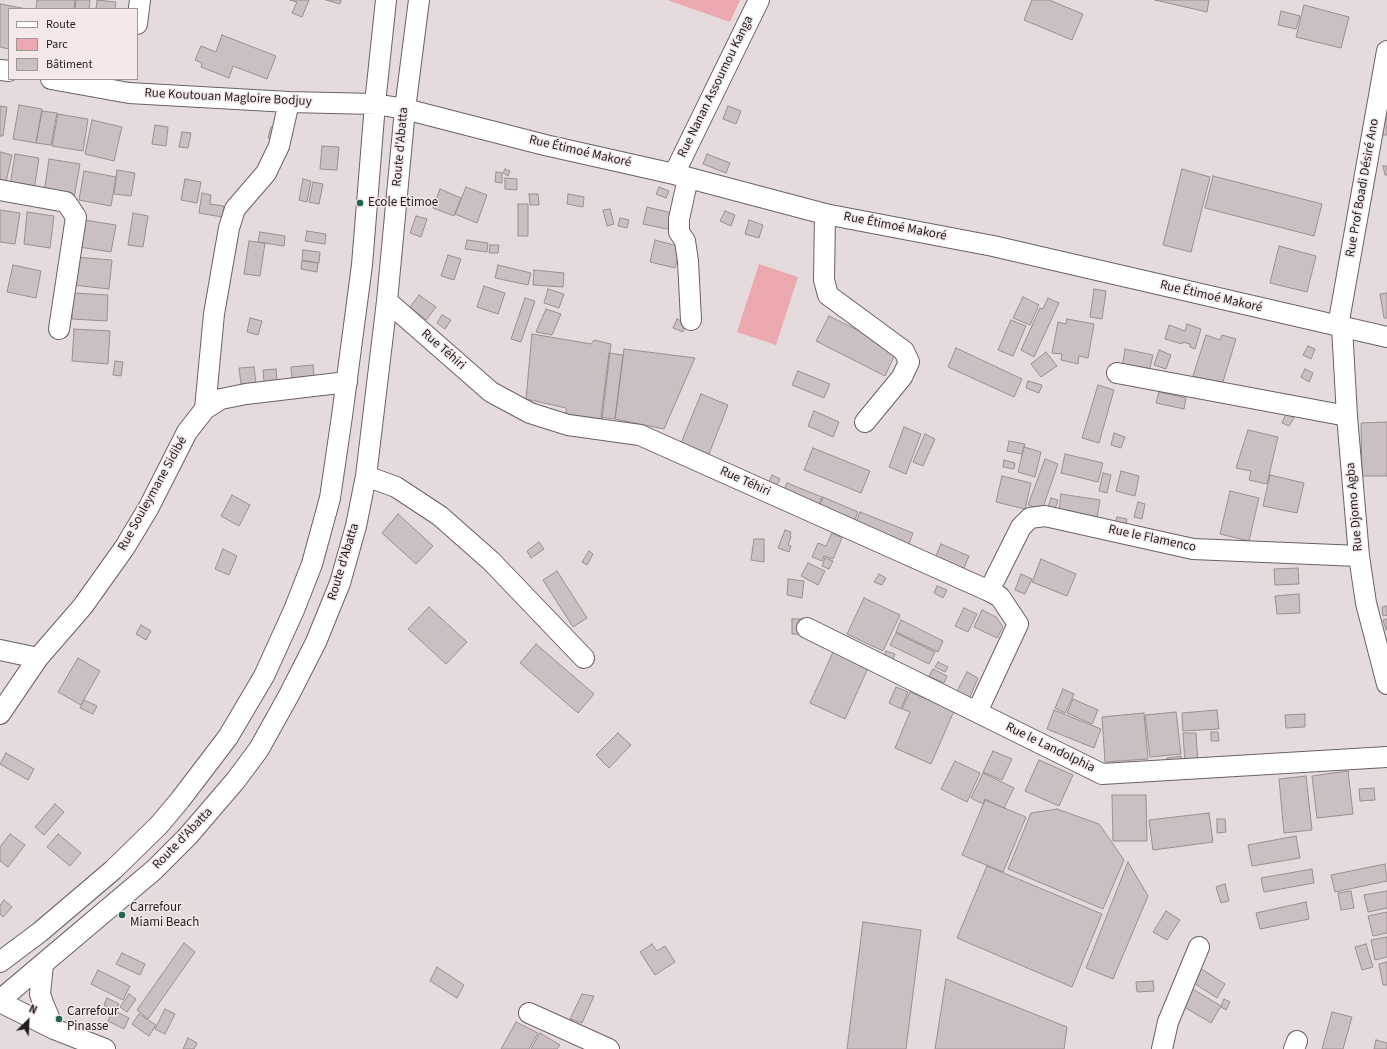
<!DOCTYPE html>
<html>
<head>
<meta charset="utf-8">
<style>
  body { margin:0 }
  #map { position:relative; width:1387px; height:1049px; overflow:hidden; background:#e6dbdc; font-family:"Source Sans 3",sans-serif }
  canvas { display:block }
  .legend { position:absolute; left:8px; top:8px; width:130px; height:72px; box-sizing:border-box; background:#f4e8e9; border:1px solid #a09797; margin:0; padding:5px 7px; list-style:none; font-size:12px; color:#211d1d }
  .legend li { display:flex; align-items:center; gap:8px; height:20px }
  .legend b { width:20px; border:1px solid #a09797 }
  .north { position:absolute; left:8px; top:1001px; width:40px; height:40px; -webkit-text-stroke:3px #f4e8e9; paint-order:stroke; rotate:24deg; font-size:11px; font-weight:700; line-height:16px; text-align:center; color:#211d1d }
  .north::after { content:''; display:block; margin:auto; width:14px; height:18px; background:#211d1d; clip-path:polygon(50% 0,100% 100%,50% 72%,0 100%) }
</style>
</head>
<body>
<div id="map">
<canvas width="1387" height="1049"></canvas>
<ul class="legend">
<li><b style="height:5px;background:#fff"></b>Route</li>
<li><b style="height:11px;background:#eba9af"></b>Parc</li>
<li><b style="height:11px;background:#cbc0c1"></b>Bâtiment</li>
</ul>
<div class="north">N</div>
</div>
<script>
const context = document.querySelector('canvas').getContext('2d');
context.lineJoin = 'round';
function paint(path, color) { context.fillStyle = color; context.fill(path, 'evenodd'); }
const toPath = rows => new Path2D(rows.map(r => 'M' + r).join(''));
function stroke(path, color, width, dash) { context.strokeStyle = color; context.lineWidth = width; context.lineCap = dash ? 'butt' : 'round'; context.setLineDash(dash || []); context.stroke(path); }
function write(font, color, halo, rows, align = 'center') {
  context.font = font + ' "Source Sans 3",sans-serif'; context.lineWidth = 3; context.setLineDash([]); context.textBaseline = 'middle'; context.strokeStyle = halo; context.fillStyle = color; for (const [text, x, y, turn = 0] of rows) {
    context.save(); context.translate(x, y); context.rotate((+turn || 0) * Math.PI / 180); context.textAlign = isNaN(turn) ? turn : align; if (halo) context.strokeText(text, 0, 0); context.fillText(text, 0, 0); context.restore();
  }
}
paint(toPath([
  [667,0,740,0,730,22],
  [759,264,798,277,776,345,737,332]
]), '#eba9af');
const building = toPath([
  [37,0,75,0,74,9,36,9,37,0],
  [76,0,90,0,89,9,75,9,76,0],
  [97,0,116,2,115,9,96,9,97,0],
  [290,0,309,0,302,17,292,13,297,2,290,0],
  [326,0,341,0,340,4,326,0],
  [1032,0,1049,0,1083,14,1072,40,1024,20,1032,0],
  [1155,0,1209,0,1207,12,1155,0],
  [0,4,27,9,9,9,9,49,0,47,0,4],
  [1304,5,1349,17,1341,48,1296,37,1304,5],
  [1281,11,1300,16,1296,29,1278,25,1281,11],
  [222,35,276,56,267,79,233,66,229,78,201,67,202,63,195,60,201,46,216,52,222,35],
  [1387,99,1387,135,1382,135,1387,99],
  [19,105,42,109,36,143,13,139,19,105],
  [0,106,7,107,3,136,0,136,0,106],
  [728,106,741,111,736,124,723,119,728,106],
  [42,111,57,113,51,145,36,143,42,111],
  [58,114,88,119,83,151,52,146,58,114],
  [92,120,122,127,114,161,85,154,92,120],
  [155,125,168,127,166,146,152,144,155,125],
  [271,127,281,129,279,140,268,138,271,127],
  [182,132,191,133,188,148,179,147,182,132],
  [322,146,339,147,337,170,320,169,322,146],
  [0,152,12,155,5,186,0,185,0,152],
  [15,154,39,158,34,190,10,186,15,154],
  [707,154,730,163,726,173,703,164,707,154],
  [49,159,80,164,74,198,44,193,49,159],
  [1383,166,1387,166,1387,175,1385,175,1383,166],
  [505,169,510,171,508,176,503,173,505,169],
  [1182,169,1210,177,1191,252,1163,245,1182,169],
  [117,170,135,173,131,196,114,194,117,170],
  [84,171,116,177,111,206,79,200,84,171],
  [496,172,502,173,502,183,495,182,496,172],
  [1213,176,1322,204,1314,236,1205,208,1213,176],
  [505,178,517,179,517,190,505,189,505,178],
  [185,179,201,182,197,203,181,200,185,179],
  [303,179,311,181,307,202,299,200,303,179],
  [313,182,323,184,319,204,309,202,313,182],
  [466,187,487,195,477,223,455,214,466,187],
  [659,187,669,191,666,198,656,194,659,187],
  [440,189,461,198,454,216,433,208,440,189],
  [202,193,211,195,210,204,224,206,222,217,199,213,202,193],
  [529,194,538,194,539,205,530,205,529,194],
  [568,194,584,197,583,207,567,204,568,194],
  [518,204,528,204,528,236,518,236,518,204],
  [647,207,676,214,672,230,643,224,647,207],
  [610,209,614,224,607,226,603,210,610,209],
  [0,210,20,213,15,244,0,242,0,210],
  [725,211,735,215,731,226,720,221,725,211],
  [27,212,54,216,50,248,24,244,27,212],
  [133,213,148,216,143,247,128,245,133,213],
  [416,216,427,219,421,237,410,233,416,216],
  [620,218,629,220,627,228,618,226,620,218],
  [84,220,116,225,111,252,79,247,84,220],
  [749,220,763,225,759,238,745,234,749,220],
  [307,231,326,234,325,244,305,241,307,231],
  [260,232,285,236,284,246,258,242,260,232],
  [467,240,488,243,487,252,465,249,467,240],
  [655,240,681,247,675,268,650,262,655,240],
  [249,241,265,243,260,276,244,274,249,241],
  [490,245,499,245,498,253,489,253,490,245],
  [1279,246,1316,256,1307,292,1270,283,1279,246],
  [303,250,320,252,319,263,302,260,303,250],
  [448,255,461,259,454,280,441,276,448,255],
  [75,257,112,260,109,289,73,285,75,257],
  [302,261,318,263,317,272,301,269,302,261],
  [13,265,41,271,36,298,7,292,13,265],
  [498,265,531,273,528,285,495,278,498,265],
  [534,270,564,273,563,287,533,285,534,270],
  [484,286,505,293,498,314,477,307,484,286],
  [548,289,564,294,559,308,544,303,548,289],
  [1094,289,1106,291,1102,319,1090,317,1094,289],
  [73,293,108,295,107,321,72,319,73,293],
  [1387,293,1387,318,1384,318,1380,294,1387,293],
  [419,295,436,307,426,320,410,307,419,295],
  [1023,297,1039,305,1030,325,1013,318,1023,297],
  [525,298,535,301,521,342,511,339,525,298],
  [1048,298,1059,303,1034,357,1021,350,1040,308,1043,309,1048,298],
  [546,309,561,314,552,335,536,332,546,309],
  [442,315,451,320,445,329,437,323,442,315],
  [829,316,897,350,885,376,816,341,829,316],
  [250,318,262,321,258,335,247,332,250,318],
  [677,319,686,323,683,332,673,328,677,319],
  [1067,319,1094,324,1088,358,1079,356,1078,364,1061,360,1062,354,1052,353,1058,322,1066,324,1067,319],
  [1011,320,1026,326,1013,356,998,350,1011,320],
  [1187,324,1201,329,1195,349,1190,347,1190,344,1183,342,1182,344,1165,339,1169,325,1185,331,1187,324],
  [74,329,110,331,108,364,72,361,74,329],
  [532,334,591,344,594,340,611,344,602,419,566,414,566,408,526,399,532,334],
  [1206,335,1220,340,1222,335,1236,339,1222,385,1193,376,1206,335],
  [1308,346,1315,349,1311,359,1303,355,1308,346],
  [956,348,1022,379,1014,397,948,367,956,348],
  [624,349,695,358,664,429,615,419,624,349],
  [1125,349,1153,355,1149,372,1122,367,1125,349],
  [1159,350,1171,355,1166,369,1154,365,1159,350],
  [1046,352,1057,366,1041,377,1031,364,1046,352],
  [609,353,623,355,615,419,601,417,609,353],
  [115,361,123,362,121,376,113,375,115,361],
  [313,365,314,376,292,378,291,367,313,365],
  [254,367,256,383,241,384,239,368,254,367],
  [276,369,277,381,264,382,263,370,276,369],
  [1305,369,1313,373,1309,382,1301,377,1305,369],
  [798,371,830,384,824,398,792,385,798,371],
  [1028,381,1042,385,1039,393,1026,388,1028,381],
  [1098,385,1114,390,1099,443,1082,438,1098,385],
  [1159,392,1186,398,1184,409,1156,403,1159,392],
  [701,394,728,405,709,454,681,443,701,394],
  [814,411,839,422,833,437,808,426,814,411],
  [1286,414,1294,418,1289,426,1282,423,1286,414],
  [1387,422,1387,476,1362,476,1361,423,1387,422],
  [904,427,921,434,906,474,889,467,904,427],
  [1248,430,1278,437,1267,484,1249,480,1251,471,1236,468,1248,430],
  [1114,433,1125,437,1121,448,1111,445,1114,433],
  [925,434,935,439,923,466,913,462,925,434],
  [1009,441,1025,444,1022,454,1007,451,1009,441],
  [1024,447,1041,452,1035,477,1018,472,1024,447],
  [813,448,870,471,861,493,804,470,813,448],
  [1065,454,1103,463,1098,482,1061,473,1065,454],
  [1045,459,1058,464,1042,510,1028,505,1045,459],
  [1004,460,1015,463,1014,469,1003,467,1004,460],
  [1121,471,1139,476,1135,496,1116,491,1121,471],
  [1103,473,1111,475,1107,493,1099,491,1103,473],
  [772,475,780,479,773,492,766,488,772,475],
  [1270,475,1304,483,1297,513,1263,506,1270,475],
  [1002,476,1031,483,1025,509,996,502,1002,476],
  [787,483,822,497,817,509,782,495,787,483],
  [1230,491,1259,498,1249,541,1220,534,1230,491],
  [1061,494,1100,500,1097,518,1059,511,1061,494],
  [232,495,250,505,239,526,221,516,232,495],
  [823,497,858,512,854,522,819,508,823,497],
  [1051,498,1058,500,1053,515,1046,513,1051,498],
  [1138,502,1145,504,1142,519,1134,517,1138,502],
  [860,512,913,533,907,549,854,528,860,512],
  [398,514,433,546,416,564,382,533,398,514],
  [1117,517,1127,519,1125,528,1115,525,1117,517],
  [785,530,791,532,790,536,791,537,788,545,791,546,789,552,778,548,785,530],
  [832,533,842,538,833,559,824,556,822,561,812,557,818,543,826,546,832,533],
  [754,539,764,539,764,562,751,560,754,539],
  [539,542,544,549,531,558,527,551,539,542],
  [941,544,969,556,962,573,934,561,941,544],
  [223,549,237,556,229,575,215,569,223,549],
  [589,551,593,554,587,565,582,562,589,551],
  [825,558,833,561,829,569,822,566,825,558],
  [1041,559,1076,574,1067,596,1032,582,1041,559],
  [808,563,825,571,818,585,801,576,808,563],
  [1298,568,1299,584,1275,585,1274,569,1298,568],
  [557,571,587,618,573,627,543,580,557,571],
  [879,574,886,578,882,585,874,582,879,574],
  [1021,574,1032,579,1025,594,1015,590,1021,574],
  [788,579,804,581,802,598,787,595,788,579],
  [937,586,947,590,943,598,934,593,937,586],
  [1299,594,1300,613,1277,614,1275,596,1299,594],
  [864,598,900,615,883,651,847,634,864,598],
  [1387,606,1387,615,1383,616,1382,607,1387,606],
  [429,607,467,642,446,664,408,629,429,607],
  [964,608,977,614,968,632,955,626,964,608],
  [982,610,996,617,1003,627,997,638,974,627,982,610],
  [792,619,803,619,803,634,792,634,792,619],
  [1387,619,1387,630,1386,630,1383,620,1387,619],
  [901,620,943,641,938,652,896,632,901,620],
  [141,625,151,631,146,640,136,634,141,625],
  [896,633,935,652,929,664,890,645,896,633],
  [536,644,594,694,578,713,520,663,536,644],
  [886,651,895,654,890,666,881,663,886,651],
  [833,652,868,668,845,719,810,703,833,652],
  [78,658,100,671,81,705,58,692,78,658],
  [938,662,948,667,945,672,935,667,938,662],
  [933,669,947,676,944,683,929,676,933,669],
  [967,672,978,678,969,699,956,693,967,672],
  [896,687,908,692,901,709,889,703,896,687],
  [1063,689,1074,694,1065,713,1055,708,1063,689],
  [910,692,954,711,931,764,895,748,910,712,902,709,910,692],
  [1073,699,1098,710,1092,724,1067,713,1073,699],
  [84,700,97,706,93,714,80,708,84,700],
  [1054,710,1101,729,1094,748,1047,729,1054,710],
  [1217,710,1219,729,1183,731,1182,713,1217,710],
  [1176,712,1181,754,1150,757,1145,715,1176,712],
  [1144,713,1148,759,1105,762,1102,717,1144,713],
  [1305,714,1305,727,1286,728,1285,715,1305,714],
  [1211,732,1218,732,1219,741,1211,741,1211,732],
  [618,733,631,745,609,768,596,755,618,733],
  [1183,733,1196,733,1198,763,1185,764,1183,733],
  [993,751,1012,759,1002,780,983,772,993,751],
  [6,753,34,769,28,780,0,764,6,753],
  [1181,756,1182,763,1167,765,1167,758,1181,756],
  [1039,760,1073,775,1059,806,1025,791,1039,760],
  [955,761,980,773,967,802,941,789,955,761],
  [1348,771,1353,814,1317,818,1312,776,1348,771],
  [983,773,1014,788,1004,808,985,799,983,804,971,798,983,773],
  [1306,776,1312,830,1284,833,1279,779,1306,776],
  [1374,788,1375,800,1360,801,1359,789,1374,788],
  [1112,795,1146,795,1147,841,1113,841,1112,795],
  [985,800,1026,817,1003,872,962,855,985,800],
  [55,804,64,812,44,835,35,827,55,804],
  [1057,809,1099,824,1124,860,1103,909,1008,869,1031,813,1057,809],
  [1209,813,1213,842,1153,850,1149,820,1209,813],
  [1217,819,1225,819,1226,832,1217,833,1217,819],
  [10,834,25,845,8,867,0,861,0,847,10,834],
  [58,834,81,853,70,866,47,847,58,834],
  [1296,836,1300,858,1252,866,1248,845,1296,836],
  [1128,862,1148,896,1113,979,1086,968,1128,862],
  [1385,864,1387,881,1335,892,1331,875,1385,864],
  [987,866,1102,914,1072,987,957,938,987,866],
  [1312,869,1314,883,1264,892,1261,878,1312,869],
  [1225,884,1229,901,1221,903,1216,887,1225,884],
  [1351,891,1354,908,1341,910,1338,893,1351,891],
  [1387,891,1387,908,1368,912,1364,895,1387,891],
  [4,900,12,907,3,917,0,914,0,905,4,900],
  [1306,902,1309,919,1260,929,1256,913,1306,902],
  [1166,911,1180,920,1167,940,1153,932,1166,911],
  [1387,912,1387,933,1373,936,1368,916,1387,912],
  [863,922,921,930,906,1049,847,1049,863,922],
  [1387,937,1387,957,1375,960,1371,940,1387,937],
  [184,943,195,952,148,1019,137,1010,184,943],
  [652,944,657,951,665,946,675,962,655,975,640,952,652,944],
  [1366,944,1373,967,1362,970,1355,947,1366,944],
  [122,953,145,964,140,975,116,964,122,953],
  [1387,962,1387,985,1383,985,1379,964,1387,962],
  [1192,963,1225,984,1217,998,1183,976,1192,963],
  [437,967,464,985,457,998,430,981,437,967],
  [98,970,130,986,123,1000,91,984,98,970],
  [946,979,1067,1027,1064,1049,935,1049,946,979],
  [1153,981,1154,991,1137,992,1136,982,1153,981],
  [1181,982,1221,1006,1211,1023,1171,999,1181,982],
  [129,994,136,999,127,1012,120,1007,129,994],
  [582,994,594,996,582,1023,570,1019,582,994],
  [107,998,119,1004,115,1011,104,1005,107,998],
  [1224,999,1230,1002,1226,1010,1221,1007,1224,999],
  [165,1009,175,1014,165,1034,155,1029,165,1009],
  [113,1010,129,1018,124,1029,108,1021,113,1010],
  [1332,1012,1352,1017,1343,1049,1322,1049,1332,1012],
  [139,1014,156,1025,149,1036,132,1024,139,1014],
  [516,1022,538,1033,529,1049,501,1049,516,1022],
  [540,1033,560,1045,557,1049,531,1049,540,1033],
  [188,1038,197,1043,194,1049,183,1049,188,1038],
  [1376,1040,1387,1043,1387,1049,1374,1049,1376,1040]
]);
paint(building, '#cbc0c1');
stroke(building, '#9a8f90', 1);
const minor = toPath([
  [137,24,140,0],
  [0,70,9,71],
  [51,79,129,93,289,102,375,104,405,109,545,145,674,174,825,214,993,246,1387,337],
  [674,174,759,0],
  [688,178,679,219,679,232,685,241,688,261,691,320],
  [0,190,66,202,76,217,59,329],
  [825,214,824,280,828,295,904,351,909,362,902,377,865,422],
  [387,301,491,392,530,413,568,425,640,435,989,591,1000,597,1018,624,977,712],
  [1338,326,1387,51],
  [1342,327,1347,416,1359,556,1366,603,1387,684],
  [1117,373,1347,416],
  [205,409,214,314,229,228,235,209,266,173,279,146,289,102],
  [366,476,396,487,440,516,491,561,584,658],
  [989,591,1021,527,1030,518,1045,516,1193,549,1359,556],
  [807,628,1102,774,1387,757],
  [0,650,38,658],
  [0,714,38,658,83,606,125,547,149,507,187,432,205,409,221,399,246,394,347,382],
  [0,962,40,932,113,870,159,825,180,800,228,737,264,676,294,610,312,564,330,498,342,416,362,265,375,104,386,0],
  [43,964,40,994,43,1003,54,1029],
  [0,1000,154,870,188,836,236,780,259,749,289,695,316,642,340,583,356,526,366,476,387,301,405,109,419,0],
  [0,1002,54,1029,105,1049],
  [529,1013,609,1049],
  [1162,1049,1168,1022,1199,947],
  [1294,1049,1297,1041]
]);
stroke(minor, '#6b6162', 22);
stroke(minor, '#fff', 20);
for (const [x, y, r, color] of [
  [360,203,4,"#206455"],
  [122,915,4,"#206455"],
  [59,1019,4,"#206455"]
]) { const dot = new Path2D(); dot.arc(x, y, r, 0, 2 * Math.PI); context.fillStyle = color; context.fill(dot); stroke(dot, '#f4e8e9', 1.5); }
write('13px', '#211d1d', '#f4e8e9', [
  ["Rue Nanan Assoumou Kanga",716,87,-64],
  ["Rue Koutouan Magloire Bodjuy",228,98,3],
  ["Route d'Abatta",401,147,-85],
  ["Rue Étimoé Makoré",580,152,13],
  ["Rue Prof Boadi Désiré Ano",1363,188,-80],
  ["Rue Étimoé Makoré",895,227,11],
  ["Rue Étimoé Makoré",1211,297,13],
  ["Rue Téhiri",443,350,41],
  ["Rue Téhiri",745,482,24],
  ["Rue Souleymane Sidibé",153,494,-61],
  ["Rue Djomo Agba",1355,507,-95],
  ["Rue le Flamenco",1152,539,12],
  ["Route d'Abatta",344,562,-73],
  ["Rue le Landolphia",1050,748,26],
  ["Route d'Abatta",183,839,-46]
]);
write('13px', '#211d1d', '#f4e8e9', [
  ["Ecole Etimoe",368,203],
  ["Carrefour",130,908],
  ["Miami Beach",130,923],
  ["Carrefour",67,1012],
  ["Pinasse",67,1027]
], 'left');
</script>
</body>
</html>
